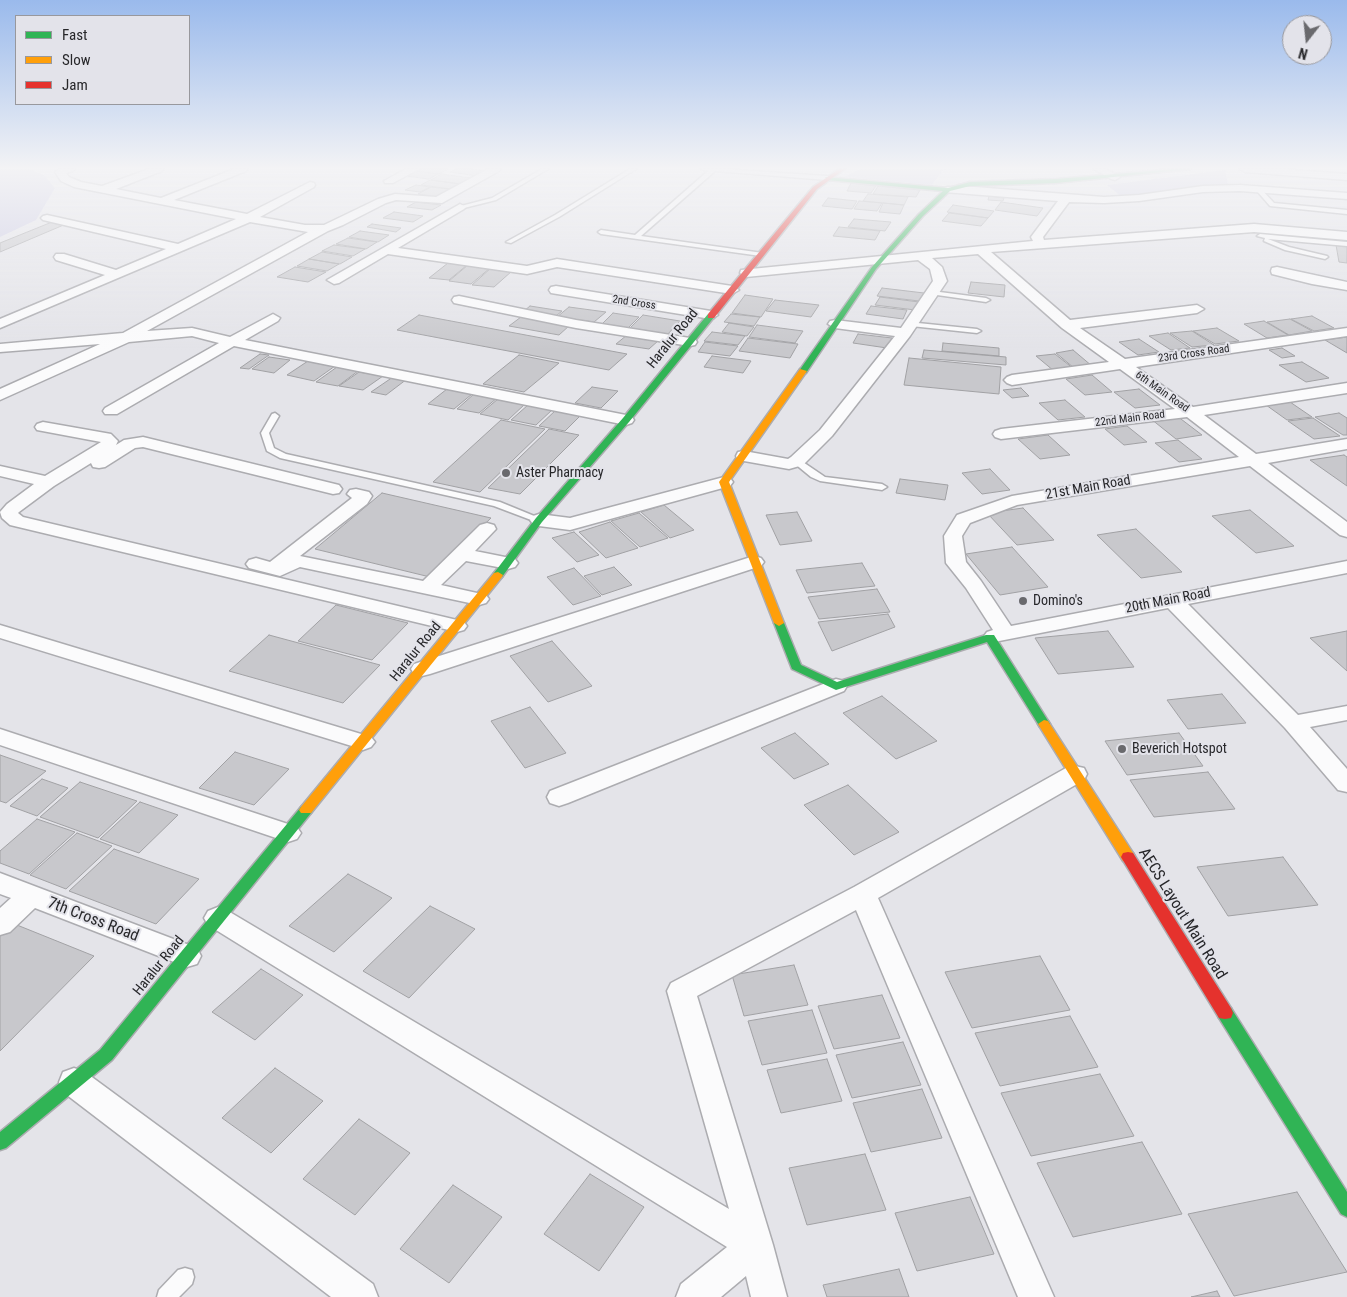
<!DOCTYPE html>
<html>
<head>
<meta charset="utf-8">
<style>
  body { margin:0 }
  #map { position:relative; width:1347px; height:1297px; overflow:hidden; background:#e4e4e9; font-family:"Roboto Condensed",sans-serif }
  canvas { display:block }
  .legend { position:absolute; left:15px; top:15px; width:175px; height:90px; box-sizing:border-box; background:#e3e3ea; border:1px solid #98989d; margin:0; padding:6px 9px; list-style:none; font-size:15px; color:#27272a }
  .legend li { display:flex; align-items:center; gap:10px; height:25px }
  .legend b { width:25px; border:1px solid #98989d }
  .north { position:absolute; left:1282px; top:15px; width:50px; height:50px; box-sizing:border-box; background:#e3e3ea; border:1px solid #98989d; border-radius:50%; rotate:196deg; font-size:14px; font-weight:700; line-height:20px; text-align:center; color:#27272a }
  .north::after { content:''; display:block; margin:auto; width:18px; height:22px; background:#69696d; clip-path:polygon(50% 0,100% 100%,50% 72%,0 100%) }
</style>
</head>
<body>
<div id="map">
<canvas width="1347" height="1297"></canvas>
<ul class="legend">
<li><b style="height:6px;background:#30b455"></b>Fast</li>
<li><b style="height:6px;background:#ff9f0a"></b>Slow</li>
<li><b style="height:6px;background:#e5322d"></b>Jam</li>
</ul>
<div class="north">N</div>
</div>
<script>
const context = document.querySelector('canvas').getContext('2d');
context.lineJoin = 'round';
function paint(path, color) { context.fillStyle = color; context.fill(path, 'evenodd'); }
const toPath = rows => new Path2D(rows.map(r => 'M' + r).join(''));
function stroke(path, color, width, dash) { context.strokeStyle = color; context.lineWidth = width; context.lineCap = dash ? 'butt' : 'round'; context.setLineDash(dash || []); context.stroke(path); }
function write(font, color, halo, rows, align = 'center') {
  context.font = font + ' "Roboto Condensed",sans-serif'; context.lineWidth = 4; context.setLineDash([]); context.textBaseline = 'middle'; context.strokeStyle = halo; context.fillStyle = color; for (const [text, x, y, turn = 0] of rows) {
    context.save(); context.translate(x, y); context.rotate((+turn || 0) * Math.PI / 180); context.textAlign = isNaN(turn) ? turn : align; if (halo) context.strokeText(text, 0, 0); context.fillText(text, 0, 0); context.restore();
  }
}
paint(toPath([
  [0,169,28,169,44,175,55,188,36,220,0,237],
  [860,169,954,169,943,170,932,185,844,177],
  [1225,170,1228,184,1122,197,1107,185]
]), '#cbcae4');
const building = toPath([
  [421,169,448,169,439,174,417,171,421,169],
  [456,169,471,169,486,171,477,176,450,172,456,169],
  [416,171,438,174,429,179,406,176,416,171],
  [441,174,471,178,461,184,431,180,441,174],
  [430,180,460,184,451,189,421,185,430,180],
  [851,183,876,186,871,193,847,191,851,183],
  [416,185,430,187,420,192,405,190,416,185],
  [878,186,920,190,916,197,873,194,878,186],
  [431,187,449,189,436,197,418,194,431,187],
  [868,194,908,197,904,205,863,201,868,194],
  [989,196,1004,198,1003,201,988,200,989,196],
  [828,198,857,201,852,209,822,206,828,198],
  [859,201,882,203,877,211,854,209,859,201],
  [416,202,441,205,432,210,407,207,416,202],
  [1001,202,1043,208,1037,216,995,210,1001,202],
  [883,203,904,205,900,214,879,212,883,203],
  [953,205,994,211,988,218,947,212,953,205],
  [394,212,423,216,413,222,383,218,394,212],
  [949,213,988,218,981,226,942,221,949,213],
  [854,219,891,222,885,231,848,227,854,219],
  [52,222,66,224,0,252,0,243,52,222],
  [372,224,401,228,396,232,367,227,372,224],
  [839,227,880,231,875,240,833,236,839,227],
  [360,231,389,235,378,242,349,237,360,231],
  [348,238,377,242,366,249,336,244,348,238],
  [334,245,365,249,353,256,322,251,334,245],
  [1336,245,1347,246,1347,263,1339,262,1336,245],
  [322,252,352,257,340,264,309,259,322,252],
  [309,259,339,264,327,271,297,266,309,259],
  [448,263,467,265,449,280,429,278,448,263],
  [468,265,490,268,471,284,449,281,468,265],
  [295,267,326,272,308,282,277,277,295,267],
  [491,268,512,271,494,287,472,285,491,268],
  [971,282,1005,285,1004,297,968,293,971,282],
  [882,288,924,293,919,301,877,296,882,288],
  [745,295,773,299,761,317,732,313,745,295],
  [880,297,919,302,915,310,875,305,880,297],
  [775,300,819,305,811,317,766,311,775,300],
  [530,306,562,311,556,316,524,311,530,306],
  [871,306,907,310,903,319,866,314,871,306],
  [569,307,606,312,594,322,557,317,569,307],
  [613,313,639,317,628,328,602,324,613,313],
  [731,314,760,317,754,326,724,322,731,314],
  [419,315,627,354,609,370,397,330,419,315],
  [643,315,680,321,666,336,628,330,643,315],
  [1312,316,1334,328,1314,331,1291,319,1312,316],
  [521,317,570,325,559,335,509,326,521,317],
  [1290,319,1312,331,1289,335,1267,322,1290,319],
  [1264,321,1288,335,1267,338,1244,324,1264,321],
  [729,323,754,327,747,336,722,332,729,323],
  [757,325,803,331,795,343,749,337,757,325],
  [1217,328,1239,341,1215,344,1193,331,1217,328],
  [1192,331,1214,345,1192,347,1170,333,1192,331],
  [712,332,745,336,738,345,704,341,712,332],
  [1168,333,1190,348,1171,350,1149,336,1168,333],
  [858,334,892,338,887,348,853,343,858,334],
  [627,335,659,340,649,349,616,344,627,335],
  [1347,337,1347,353,1325,340,1347,337],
  [748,338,798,344,790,358,739,351,748,338],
  [1139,339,1159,352,1138,355,1119,342,1139,339],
  [705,342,738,346,730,356,698,352,705,342],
  [943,343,999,348,999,356,942,351,943,343],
  [1282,348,1295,356,1282,358,1269,350,1282,348],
  [924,350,1006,357,1006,365,922,358,924,350],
  [1073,350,1092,366,1074,368,1056,353,1073,350],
  [260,354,269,355,249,369,240,368,260,354],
  [1055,354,1074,369,1054,371,1036,356,1055,354],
  [519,355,559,363,524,392,483,384,519,355],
  [712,356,751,361,743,373,704,367,712,356],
  [269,357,290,360,274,373,252,369,269,357],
  [909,358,1001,367,999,394,904,385,909,358],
  [308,361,335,366,314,381,287,375,308,361],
  [1302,362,1329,378,1306,382,1279,365,1302,362],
  [337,367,358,371,338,386,316,382,337,367],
  [359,372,383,376,363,390,339,386,359,372],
  [1092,375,1112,392,1085,395,1066,379,1092,375],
  [393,377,407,379,386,395,371,392,393,377],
  [592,387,618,391,601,408,575,403,592,387],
  [1021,388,1029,396,1012,398,1003,390,1021,388],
  [447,389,472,394,454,409,428,404,447,389],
  [1139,389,1160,405,1135,408,1114,392,1139,389],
  [474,394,497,398,479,413,457,409,474,394],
  [498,399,525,404,508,420,480,414,498,399],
  [1065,400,1085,417,1058,420,1039,403,1065,400],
  [1290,402,1312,417,1287,420,1266,405,1290,402],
  [528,405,553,409,536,425,511,420,528,405],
  [556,410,581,415,565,431,539,426,556,410],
  [1339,413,1347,418,1347,435,1343,435,1315,417,1339,413],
  [1177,416,1202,435,1176,439,1151,419,1177,416],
  [1313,418,1340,436,1314,439,1288,421,1313,418],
  [501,420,545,429,480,492,433,482,501,420],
  [1127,426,1147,442,1124,445,1105,429,1127,426],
  [549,429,579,435,520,494,488,488,549,429],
  [1048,435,1070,455,1040,459,1018,439,1048,435],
  [1178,440,1202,459,1179,462,1155,443,1178,440],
  [1344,455,1347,457,1347,486,1310,460,1344,455],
  [990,469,1010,490,982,494,962,473,990,469],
  [900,479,948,485,945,500,896,493,900,479],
  [382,493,491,518,430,577,315,549,382,493],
  [664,505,694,530,670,538,641,512,664,505],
  [1023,508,1054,540,1017,545,987,513,1023,508],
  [1250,510,1294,546,1256,553,1212,516,1250,510],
  [797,512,812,541,780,545,766,515,797,512],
  [639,513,668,538,640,547,611,521,639,513],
  [610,522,638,548,606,558,579,532,610,522],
  [1136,529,1182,572,1141,578,1097,535,1136,529],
  [574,532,599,555,577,562,552,538,574,532],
  [1012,547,1048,587,1000,595,966,554,1012,547],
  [862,563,875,586,807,593,796,570,862,563],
  [614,567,632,585,602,595,584,576,614,567],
  [574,568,601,596,573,605,547,577,574,568],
  [877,589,890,612,819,619,808,597,877,589],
  [336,605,408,623,372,660,298,641,336,605],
  [888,614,895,627,832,651,818,622,888,614],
  [1108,631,1134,667,1058,674,1035,638,1108,631],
  [1347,631,1347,671,1310,638,1347,631],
  [269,635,380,665,343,703,229,671,269,635],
  [552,641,592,686,548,702,510,656,552,641],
  [1222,694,1246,723,1188,729,1167,700,1222,694],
  [882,696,937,741,896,759,843,713,882,696],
  [530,707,566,753,525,768,491,721,530,707],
  [795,733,829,764,794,779,761,748,795,733],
  [1179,733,1203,766,1127,775,1105,741,1179,733],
  [235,752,289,769,254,805,199,788,235,752],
  [0,755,46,771,6,803,0,801,0,755],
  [1208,772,1235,809,1154,817,1130,780,1208,772],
  [42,779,68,788,37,816,10,806,42,779],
  [80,782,137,801,98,838,40,817,80,782],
  [848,785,899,832,854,855,804,805,848,785],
  [140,802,178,815,139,853,100,839,140,802],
  [37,819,75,832,29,874,0,863,0,851,37,819],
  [77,833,112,846,66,889,30,875,77,833],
  [114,849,199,879,156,924,69,891,114,849],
  [1283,857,1318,905,1228,916,1197,867,1283,857],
  [348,874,392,898,334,952,289,926,348,874],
  [430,906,475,929,409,998,363,971,430,906],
  [12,923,94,956,0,1051,0,935,12,923],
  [1040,956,1070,1010,972,1028,945,972,1040,956],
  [794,965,808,1005,744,1016,732,975,794,965],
  [261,969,303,995,255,1040,212,1012,261,969],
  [882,995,900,1038,834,1049,818,1006,882,995],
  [812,1010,827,1053,762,1065,748,1021,812,1010],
  [1070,1016,1098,1067,1000,1086,975,1033,1070,1016],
  [903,1042,921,1085,852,1098,836,1055,903,1042],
  [827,1059,842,1101,781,1113,767,1070,827,1059],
  [275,1068,323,1101,271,1153,222,1118,275,1068],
  [1100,1074,1134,1136,1031,1156,1001,1093,1100,1074],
  [922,1089,942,1138,871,1152,853,1103,922,1089],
  [359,1119,410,1153,355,1215,303,1179,359,1119],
  [1142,1142,1182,1214,1073,1237,1037,1163,1142,1142],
  [865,1154,886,1210,807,1225,789,1168,865,1154],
  [590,1174,644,1207,599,1271,544,1234,590,1174],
  [453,1185,502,1217,449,1283,400,1249,453,1185],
  [1297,1192,1347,1272,1234,1296,1188,1214,1297,1192],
  [970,1197,994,1254,917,1271,895,1213,970,1197],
  [899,1269,909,1297,827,1297,823,1285,899,1269],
  [1217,1291,1220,1297,1191,1297,1217,1291]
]);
paint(building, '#c8c8cc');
stroke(building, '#a1a1a4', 1);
const lane = toPath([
  [542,169,548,169,496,200,460,209,457,207,492,198,542,169],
  [630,169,636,169,559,217,511,243,506,242,555,215,630,169],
  [701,169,722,169,827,176,830,178,827,180,715,171,641,236,763,253,763,255,761,256,601,234,598,232,601,230,635,235,708,171,701,169],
  [1257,189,1261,189,1274,203,1347,210,1347,214,1270,206,1257,191,1257,189],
  [1260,234,1347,242,1347,246,1268,239,1289,247,1327,256,1328,257,1325,259,1285,250,1264,241,1265,238,1257,236,1260,234],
  [932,291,986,298,990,300,986,302,930,294,930,292,932,291],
  [908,322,977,329,981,331,977,333,911,326,907,324,908,322],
  [275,413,279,416,269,433,274,448,286,454,500,502,544,520,539,523,494,506,280,458,267,451,261,433,272,414,275,413],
  [797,458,825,477,882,484,887,487,882,490,820,481,811,477,794,463,792,461,797,458],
  [185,1268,192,1270,194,1277,192,1284,179,1297,157,1297,159,1290,178,1270,185,1268]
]);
const street = toPath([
  [60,169,74,169,73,171,66,173,69,177,81,182,102,186,149,169,163,169,162,171,116,189,161,198,234,169,247,169,246,171,174,200,247,214,310,182,314,183,315,185,314,187,260,217,305,225,324,225,378,199,395,194,436,197,488,169,500,169,499,171,442,203,396,200,386,203,343,225,328,231,147,331,192,328,230,337,273,314,280,318,278,321,245,340,626,415,632,417,634,420,632,423,626,425,234,346,117,414,105,414,103,411,105,408,219,343,192,336,129,342,0,400,0,389,100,344,0,352,0,344,123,333,308,232,250,222,0,328,0,319,105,275,56,260,54,257,56,254,64,254,116,270,166,249,43,220,41,218,43,216,47,215,178,244,236,219,74,187,61,181,55,172,60,169],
  [406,169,419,169,393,183,385,183,384,181,406,169],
  [1094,169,1106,169,1120,177,1115,180,1111,179,1094,169],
  [1240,169,1280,169,1347,174,1347,180,1245,172,1240,169],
  [1240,185,1347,193,1347,199,1240,191,1203,192,1139,201,1104,203,1069,202,1043,237,1044,240,1254,224,1347,232,1347,240,1254,232,991,252,1070,320,1197,305,1204,309,1197,313,1080,328,1125,359,1347,328,1347,336,1136,367,1193,407,1347,383,1347,393,1204,415,1256,454,1347,439,1347,449,1268,463,1347,522,1347,537,1340,535,1250,466,1017,505,970,523,962,536,966,562,981,581,1011,626,1347,561,1347,573,1188,604,1298,715,1347,706,1347,720,1310,727,1347,769,1347,792,1338,790,1285,728,1168,608,994,642,987,640,984,636,987,632,993,630,966,588,946,563,944,536,957,515,1012,496,1239,457,1187,417,1001,439,995,437,993,434,995,431,1001,429,1175,409,1120,369,1012,385,1007,383,1004,380,1007,377,1012,375,1109,362,1062,328,978,254,932,258,942,267,947,281,910,336,832,436,803,465,789,469,744,461,738,460,736,456,738,452,744,451,788,459,791,457,820,430,895,336,835,328,828,324,830,321,835,320,901,328,933,281,930,269,918,260,746,277,740,273,741,270,1033,241,1031,237,1058,201,944,192,943,190,944,188,948,187,975,187,1104,197,1139,195,1203,186,1240,185],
  [460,204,466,207,464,209,398,248,527,266,557,259,732,286,739,290,732,294,557,267,527,274,388,254,339,283,334,284,327,280,460,204],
  [1277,267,1347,282,1347,290,1312,284,1272,274,1271,271,1272,268,1277,267],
  [556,286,711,311,718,315,711,319,551,293,549,290,551,287,556,286],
  [459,296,576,320,690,338,695,339,697,342,695,345,690,346,576,328,454,303,452,300,454,297,459,296],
  [43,422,111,434,118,441,116,445,124,440,143,437,339,485,342,489,339,493,333,494,143,447,135,448,105,467,99,468,93,467,91,463,54,486,19,512,18,513,23,517,457,620,464,622,467,626,464,630,457,632,10,525,2,518,0,512,7,504,34,484,0,476,0,466,45,476,101,442,37,430,35,427,37,424,43,422],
  [724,477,730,478,733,482,730,486,570,530,539,526,533,524,530,520,533,516,539,514,570,518,724,477],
  [356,489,369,492,372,496,367,504,300,556,423,581,480,525,487,523,494,525,496,529,475,551,515,559,518,563,515,567,508,569,466,561,441,585,486,595,489,599,486,603,479,605,300,567,280,576,249,568,246,564,249,560,256,558,270,562,352,498,347,494,350,490,356,489],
  [754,556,761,558,764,562,761,566,430,674,422,676,414,674,411,669,414,664,754,556],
  [0,625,371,737,375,742,371,747,363,750,355,747,0,638,0,625],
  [836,679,844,681,847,686,844,691,568,803,559,806,550,803,547,797,550,791,836,679],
  [0,729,297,827,301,833,297,839,288,842,0,745,0,729],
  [1075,766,1084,768,1087,774,1084,780,878,898,1054,1297,1018,1297,856,910,697,996,773,1245,787,1297,751,1297,746,1276,721,1297,676,1297,681,1284,727,1247,208,925,204,918,208,911,218,907,228,911,729,1209,667,991,671,983,854,887,1066,768,1075,766],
  [0,873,197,948,201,956,197,964,187,967,35,908,10,932,0,935,0,908,11,898,0,894,0,873],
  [74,1068,85,1072,373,1284,378,1297,331,1297,63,1092,59,1082,63,1072,74,1068]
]);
const fast = toPath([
  [1173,169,1190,169,1056,183,970,186,950,191,923,216,876,269,806,373,799,371,872,267,919,214,943,191,827,180,825,177,948,188,970,182,1056,179,1173,169],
  [708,314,715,316,629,422,542,522,502,577,494,577,493,575,494,573,536,518,623,418,708,314],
  [779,620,784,623,801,665,837,682,986,635,994,635,1050,724,1048,727,1040,727,987,642,836,690,792,669,774,623,779,620],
  [306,805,311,807,313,810,311,813,112,1060,6,1148,0,1150,0,1132,100,1050,301,807,306,805],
  [1225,1007,1231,1008,1347,1192,1347,1217,1341,1214,1219,1018,1217,1013,1219,1008,1225,1007]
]);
const slow = toPath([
  [800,369,807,371,729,482,784,623,779,626,774,623,719,482,800,369],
  [498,572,503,575,502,577,311,813,301,813,299,810,301,807,494,573,498,572],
  [1044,720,1048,721,1133,853,1135,857,1133,861,1128,862,1123,861,1038,724,1044,720]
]);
const jam = toPath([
  [839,169,845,169,817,189,714,318,708,318,708,314,813,187,839,169],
  [1128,852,1133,853,1231,1008,1233,1013,1231,1018,1225,1019,1219,1018,1121,857,1123,853,1128,852]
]);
stroke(lane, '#acacb0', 3);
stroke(street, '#acacb0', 3);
stroke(fast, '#acacb0', 3);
stroke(slow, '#acacb0', 3);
stroke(jam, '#acacb0', 3);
paint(lane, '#fbfbfc');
paint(street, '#fbfbfc');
paint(fast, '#30b455');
paint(slow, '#ff9f0a');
paint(jam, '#e5322d');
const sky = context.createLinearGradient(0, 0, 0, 350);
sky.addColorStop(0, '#9abaec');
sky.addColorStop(0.48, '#f3f3f5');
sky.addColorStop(1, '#f3f3f500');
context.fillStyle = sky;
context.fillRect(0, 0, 1347, 350);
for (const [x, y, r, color] of [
  [506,473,5,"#69696d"],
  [1023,601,5,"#69696d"],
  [1122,749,5,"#69696d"]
]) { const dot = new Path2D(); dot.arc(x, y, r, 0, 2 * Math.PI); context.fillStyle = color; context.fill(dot); stroke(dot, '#e3e3ea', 2); }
write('11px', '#27272a', '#e3e3ea', [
  ["2nd Cross",634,303,9],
  ["23rd Cross Road",1194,354,-8],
  ["6th Main Road",1162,392,35],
  ["22nd Main Road",1130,419,-7]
]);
write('14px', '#27272a', '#e3e3ea', [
  ["Haralur Road",673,339,-51],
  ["21st Main Road",1088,488,-10],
  ["20th Main Road",1168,601,-11],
  ["Haralur Road",416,652,-51],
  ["Haralur Road",159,966,-51]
]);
write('14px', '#27272a', '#e3e3ea', [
  ["Aster Pharmacy",516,473],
  ["Domino's",1033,601],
  ["Beverich Hotspot",1132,749]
], 'left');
write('16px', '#27272a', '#e3e3ea', [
  ["AECS Layout Main Road",1182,914,58],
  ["7th Cross Road",93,920,21]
]);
</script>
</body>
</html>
